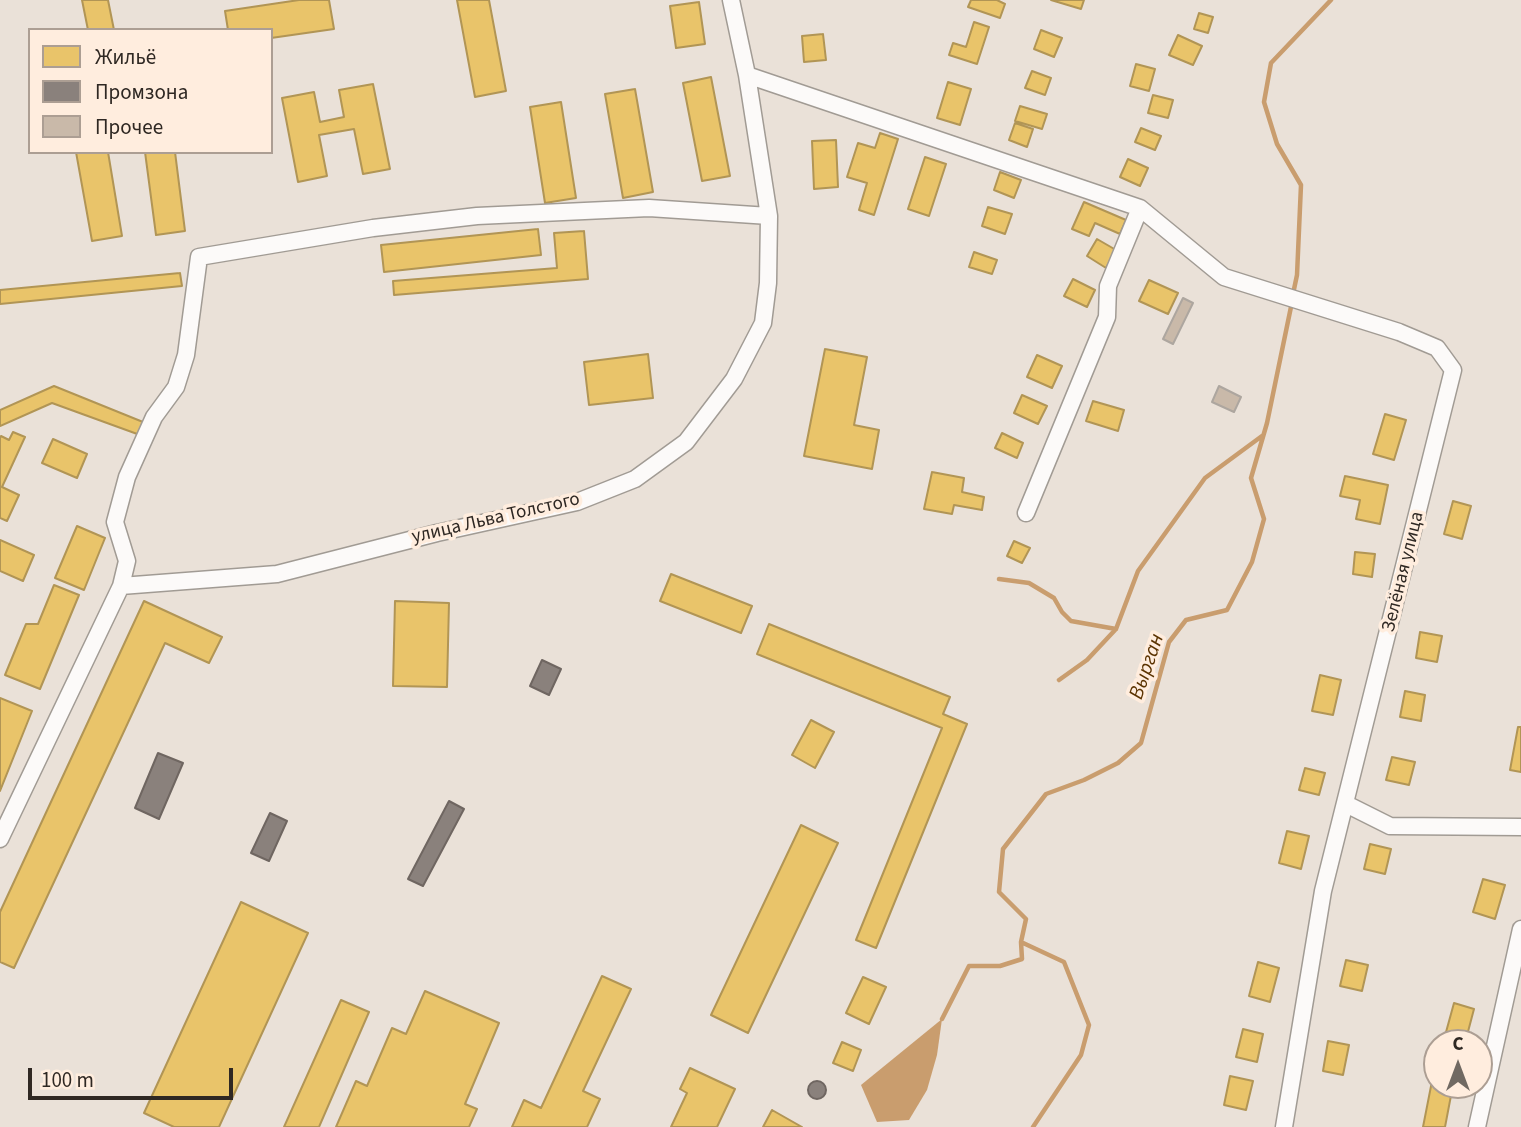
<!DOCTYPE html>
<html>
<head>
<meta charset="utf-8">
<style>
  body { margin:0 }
  #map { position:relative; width:1521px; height:1127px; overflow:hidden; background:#eae1d8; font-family:"Source Sans 3",sans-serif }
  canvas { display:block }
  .legend { position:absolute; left:28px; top:28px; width:245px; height:126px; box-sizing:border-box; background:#ffedde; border:2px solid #ac9e93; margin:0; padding:9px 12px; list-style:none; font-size:21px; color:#2f2823 }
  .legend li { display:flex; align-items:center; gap:14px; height:35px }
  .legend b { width:35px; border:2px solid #ac9e93 }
  .north { position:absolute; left:1423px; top:1029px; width:70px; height:70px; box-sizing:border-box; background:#ffedde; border:2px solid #ac9e93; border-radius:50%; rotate:0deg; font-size:19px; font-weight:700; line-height:28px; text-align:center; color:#2f2823 }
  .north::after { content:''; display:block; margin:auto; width:24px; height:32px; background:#706962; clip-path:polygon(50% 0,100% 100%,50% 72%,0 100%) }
  .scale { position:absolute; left:28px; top:1068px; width:205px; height:32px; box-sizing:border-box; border:4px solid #2f2823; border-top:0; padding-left:9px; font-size:21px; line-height:24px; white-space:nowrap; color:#2f2823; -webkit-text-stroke:5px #ffedde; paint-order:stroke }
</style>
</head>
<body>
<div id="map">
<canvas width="1521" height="1127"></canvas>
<ul class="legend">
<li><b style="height:19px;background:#e9c46a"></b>Жильё</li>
<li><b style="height:19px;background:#8a817c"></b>Промзона</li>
<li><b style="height:19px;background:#c9b9a9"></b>Прочее</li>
</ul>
<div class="north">С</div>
<div class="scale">100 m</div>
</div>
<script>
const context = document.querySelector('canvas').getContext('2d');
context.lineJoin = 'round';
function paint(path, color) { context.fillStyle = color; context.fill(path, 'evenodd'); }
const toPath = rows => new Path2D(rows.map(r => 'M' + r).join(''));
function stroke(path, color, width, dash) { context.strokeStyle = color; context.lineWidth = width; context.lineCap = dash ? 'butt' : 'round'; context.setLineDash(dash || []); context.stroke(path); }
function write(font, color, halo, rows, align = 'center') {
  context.font = font + ' "Source Sans 3",sans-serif'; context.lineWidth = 7; context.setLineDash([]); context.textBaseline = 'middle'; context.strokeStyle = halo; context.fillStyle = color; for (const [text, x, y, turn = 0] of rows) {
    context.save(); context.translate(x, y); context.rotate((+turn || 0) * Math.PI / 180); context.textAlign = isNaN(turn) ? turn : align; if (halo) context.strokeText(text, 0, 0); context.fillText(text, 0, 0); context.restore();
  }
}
paint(toPath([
  [942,1019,937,1055,927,1090,909,1120,877,1122,861,1085]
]), '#c99d6e');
const homes = toPath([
  [82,0,108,0,114,30,88,30,82,0],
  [299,0,329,0,334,29,271,38,271,30,228,30,225,11,299,0],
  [457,0,489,0,506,91,475,97,457,0],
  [971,0,997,0,1005,4,1000,18,968,7,971,0],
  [1051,0,1084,0,1081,9,1051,0],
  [699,2,705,44,676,48,670,6,699,2],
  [1199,13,1213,17,1208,33,1194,29,1199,13],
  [974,22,989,27,977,64,949,55,953,43,966,47,974,22],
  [1041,30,1062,38,1054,57,1034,49,1041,30],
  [823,34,826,60,804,62,802,36,823,34],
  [1178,35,1202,46,1193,65,1169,55,1178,35],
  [1136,64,1155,69,1149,91,1130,86,1136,64],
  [1032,71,1051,78,1045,95,1025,88,1032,71],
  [711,77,730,176,702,181,683,83,711,77],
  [948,82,971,89,960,125,937,118,948,82],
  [373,84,390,169,363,174,354,129,319,135,327,176,298,182,282,98,314,92,320,122,344,117,339,90,373,84],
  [635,89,653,192,623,198,605,94,635,89],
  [1153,95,1173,100,1168,118,1148,113,1153,95],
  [561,102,576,198,545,203,530,107,561,102],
  [1020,106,1047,114,1042,129,1015,121,1020,106],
  [1015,123,1033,129,1027,147,1009,140,1015,123],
  [1141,128,1161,136,1155,150,1135,142,1141,128],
  [880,133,898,139,874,215,859,210,867,183,847,177,858,143,875,148,880,133],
  [836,140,838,187,814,189,812,141,836,140],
  [76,152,108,152,122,236,92,241,76,152],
  [145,152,175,152,185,231,156,235,145,152],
  [925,157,946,164,929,216,908,209,925,157],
  [1128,159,1148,168,1140,186,1120,177,1128,159],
  [1000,172,1021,180,1014,198,994,190,1000,172],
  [1084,202,1126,220,1120,234,1095,223,1089,236,1072,229,1084,202],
  [988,207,1012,214,1005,234,982,226,988,207],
  [538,229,541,255,384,272,381,245,538,229],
  [584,231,588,279,394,295,393,281,557,268,554,233,584,231],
  [1097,239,1116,250,1106,268,1087,256,1097,239],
  [974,252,997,260,992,274,969,267,974,252],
  [180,273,182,286,0,304,0,290,180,273],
  [1073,279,1095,290,1087,307,1064,296,1073,279],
  [1149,280,1178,293,1168,314,1139,301,1149,280],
  [825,349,867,357,854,425,879,430,872,469,804,456,825,349],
  [648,354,653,398,589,405,584,362,648,354],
  [1037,355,1062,366,1052,388,1027,377,1037,355],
  [54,386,143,422,140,435,52,403,0,426,0,410,54,386],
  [1022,395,1047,406,1038,424,1014,413,1022,395],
  [1093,401,1124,410,1118,431,1086,421,1093,401],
  [1385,414,1406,420,1394,460,1373,454,1385,414],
  [13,432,25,437,2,487,19,495,7,521,0,518,0,438,1,436,9,440,13,432],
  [1002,433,1023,443,1017,458,995,448,1002,433],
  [53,439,87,454,77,478,42,463,53,439],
  [932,472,964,478,962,492,984,497,982,510,954,505,952,514,924,509,932,472],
  [1345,476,1388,485,1380,524,1356,519,1360,500,1340,496,1345,476],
  [1453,501,1471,506,1462,539,1444,534,1453,501],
  [77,526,105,538,84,590,55,578,77,526],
  [0,540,34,555,23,581,0,571,0,540],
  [1014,541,1030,548,1022,563,1007,556,1014,541],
  [1355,552,1375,554,1372,577,1353,574,1355,552],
  [671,574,752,606,741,633,660,601,671,574],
  [54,585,79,595,40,689,5,675,26,624,38,624,54,585],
  [144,601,222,637,209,663,165,643,14,968,0,962,0,912,144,601],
  [395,601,449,603,447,687,393,686,395,601],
  [769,624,950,697,943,714,967,724,876,948,856,940,942,728,757,654,769,624],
  [1420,632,1442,636,1437,662,1416,658,1420,632],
  [1320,675,1341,680,1333,715,1312,711,1320,675],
  [1405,691,1425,695,1421,721,1400,717,1405,691],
  [0,698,32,711,0,791,0,698],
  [811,720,834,732,815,768,792,755,811,720],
  [1518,727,1521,727,1521,772,1510,770,1518,727],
  [1392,757,1415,762,1409,785,1386,780,1392,757],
  [1305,768,1325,773,1319,795,1299,790,1305,768],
  [801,825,838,843,748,1033,711,1015,801,825],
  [1287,831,1309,836,1301,869,1279,863,1287,831],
  [1370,844,1391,849,1385,874,1364,869,1370,844],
  [1483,879,1505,885,1495,919,1473,912,1483,879],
  [241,902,308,933,219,1127,174,1127,144,1113,241,902],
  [1346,960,1368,965,1362,991,1340,986,1346,960],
  [1258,962,1279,968,1270,1002,1249,996,1258,962],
  [602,976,631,989,583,1091,600,1099,587,1127,512,1127,524,1100,541,1108,602,976],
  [863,977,886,987,869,1024,846,1013,863,977],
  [425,991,499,1023,465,1104,477,1109,469,1127,336,1127,356,1081,367,1086,392,1028,406,1034,425,991],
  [341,1000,369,1012,319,1127,284,1127,341,1000],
  [1454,1003,1474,1009,1465,1043,1443,1043,1454,1003],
  [1243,1029,1263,1034,1257,1062,1236,1057,1243,1029],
  [1328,1041,1349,1045,1343,1075,1323,1071,1328,1041],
  [842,1042,861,1050,853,1071,833,1063,842,1042],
  [690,1068,735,1089,717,1127,671,1127,687,1093,680,1089,690,1068],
  [1230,1076,1253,1081,1246,1110,1224,1105,1230,1076],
  [1433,1076,1437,1076,1437,1085,1453,1085,1445,1127,1423,1127,1433,1076],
  [772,1110,802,1127,763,1127,772,1110]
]);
paint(homes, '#e9c46a');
stroke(homes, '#b19555', 2);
const industry = toPath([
  [542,660,561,669,549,695,530,686,542,660],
  [158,753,183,763,159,819,135,808,158,753],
  [449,801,464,809,423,886,408,879,449,801],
  [270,813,287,821,269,861,251,853,270,813],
  '808 1090a9 9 0 1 1 18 0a9 9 0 1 1-18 0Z'
]);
paint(industry, '#8a817c');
stroke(industry, '#6f6661', 2);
stroke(toPath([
  [1293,294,1297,275,1301,185,1277,144,1264,102,1271,63,1331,0],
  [999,579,1029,583,1054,598,1062,612,1071,621,1116,629],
  [1059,680,1087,660,1116,629,1138,571,1205,478,1262,436],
  [942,1019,969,966,1000,966,1022,959,1021,942],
  [1033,1127,1081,1055,1089,1025,1064,962,1021,942,1026,919,999,892,1003,849,1046,794,1084,780,1118,763,1141,743,1169,642,1186,620,1227,610,1252,562,1264,519,1251,478,1267,423,1292,302]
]), '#c99d6e', 4.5);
const building = toPath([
  [1183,298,1193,303,1173,344,1163,339,1183,298],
  [1219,386,1241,397,1234,412,1212,402,1219,386]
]);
paint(building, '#c9b9a9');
stroke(building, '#ada69f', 2);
const minor = toPath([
  [747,75,1140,208,1224,277,1399,332,1437,348,1453,370,1323,891,1284,1127],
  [1026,513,1107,317,1108,286,1140,208],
  [121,586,277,574,437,533,577,502,635,479,686,442,734,379,763,323,768,283,769,216,747,75,731,0],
  [1346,804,1390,826,1521,827],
  [0,839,121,586,127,561,115,522,127,477,154,417,176,387,186,355,199,257,373,228,477,216,649,208,769,216],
  [1477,1127,1521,929]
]);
stroke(minor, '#a19b94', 19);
stroke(minor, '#fcfaf9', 16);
write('19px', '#2f2823', '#ffedde', [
  ["улица Льва Толстого",496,519,-13],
  ["Зелёная улица",1404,572,-76]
]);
write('italic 21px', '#5b3300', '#ffedde', [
  ["Вырган",1148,667,-71]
]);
</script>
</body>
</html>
